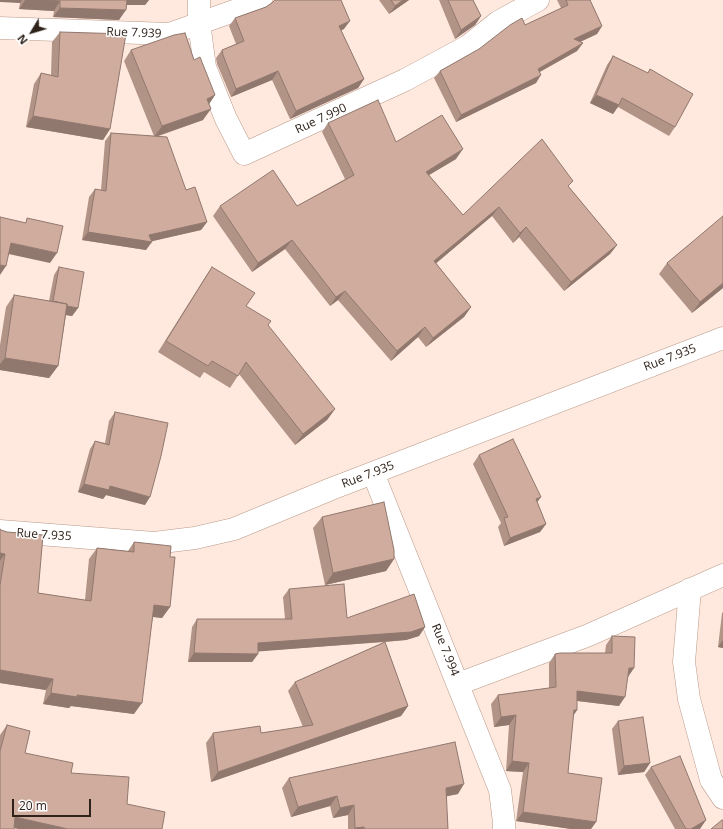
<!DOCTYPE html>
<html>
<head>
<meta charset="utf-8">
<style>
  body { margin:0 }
  #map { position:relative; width:723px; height:829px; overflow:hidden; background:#ffe9df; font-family:"Open Sans",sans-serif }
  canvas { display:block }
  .north { position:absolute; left:12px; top:12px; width:40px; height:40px; -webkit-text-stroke:3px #fff; paint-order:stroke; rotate:232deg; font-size:11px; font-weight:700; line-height:16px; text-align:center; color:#2f221b }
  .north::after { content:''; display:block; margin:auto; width:14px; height:18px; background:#2f221b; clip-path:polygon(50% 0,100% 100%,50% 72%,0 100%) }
  .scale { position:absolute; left:12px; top:799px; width:79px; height:18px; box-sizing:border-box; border:2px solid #2f221b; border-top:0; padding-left:5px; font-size:12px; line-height:14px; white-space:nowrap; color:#2f221b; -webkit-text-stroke:3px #fff; paint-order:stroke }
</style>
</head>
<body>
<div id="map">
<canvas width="723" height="829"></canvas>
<div class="north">N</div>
<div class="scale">20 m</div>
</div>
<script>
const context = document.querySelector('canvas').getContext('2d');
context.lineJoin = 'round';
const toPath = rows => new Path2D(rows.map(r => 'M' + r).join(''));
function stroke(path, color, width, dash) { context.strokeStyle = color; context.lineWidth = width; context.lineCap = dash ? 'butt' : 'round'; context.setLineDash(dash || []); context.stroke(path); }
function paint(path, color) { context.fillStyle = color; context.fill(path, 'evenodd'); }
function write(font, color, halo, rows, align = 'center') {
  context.font = font + ' "Open Sans",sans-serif'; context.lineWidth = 3; context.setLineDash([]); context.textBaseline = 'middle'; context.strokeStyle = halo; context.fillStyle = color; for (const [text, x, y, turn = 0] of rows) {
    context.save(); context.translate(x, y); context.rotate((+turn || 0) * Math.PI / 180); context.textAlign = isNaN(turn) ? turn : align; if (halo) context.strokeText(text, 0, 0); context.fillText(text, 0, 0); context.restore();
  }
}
const street = toPath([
  [199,0,199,23,205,67,226,119,244,154,405,80,468,46,498,22,538,0],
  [0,28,169,34,254,4,261,0],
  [373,473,500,790,504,823,504,829],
  [0,531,154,543,195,538,234,529,331,489,723,338],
  [690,589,684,662,689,699,711,780,723,798],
  [458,684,589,635,723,575]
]);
stroke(street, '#b99988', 23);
stroke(street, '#fff', 22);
paint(toPath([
  [0,0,149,0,145,5,126,5,119,20,53,17,54,11,19,9,20,3],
  [379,0,409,0,389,14],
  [439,0,473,0,481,16,475,25,455,39],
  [557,0,590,0,602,26,597,34,580,42,583,43,577,51,540,72,536,83,456,122,434,78,440,71,525,25,561,8],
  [273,2,344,29,341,30,364,79,358,88,290,119,272,80,231,97,217,64,216,58,222,50,236,44,229,26,235,18,266,7],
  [60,32,110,129,103,140,26,127,34,84,41,73,51,75,52,42],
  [131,50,194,60,215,95,209,104,203,120,156,137,186,190,207,222,201,230,151,241,146,250,82,240,89,197,95,189,101,190,105,141,111,133,154,136,124,61],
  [613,56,648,73,650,69,675,127,669,136,618,107,613,114,590,103,607,65],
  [328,123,456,159,429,175,463,215,569,187,617,245,610,254,564,291,519,237,513,243,492,216,436,263,471,307,464,317,426,347,418,337,391,361,338,300,330,306,285,249,252,272,213,216,220,206,297,206,345,179,322,132],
  [691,243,723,288,692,313,659,274,667,263],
  [59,267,78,308,72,316,66,315,58,366,49,378,0,370,0,345,6,307,14,295,49,301,54,275],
  [212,267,335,409,327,420,295,445,239,374,230,388,204,372,200,378,158,352,204,279],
  [115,412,145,505,106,495,103,499,78,492,90,449,95,441,105,443,109,421],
  [479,455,541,497,537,502,546,524,540,532,504,546,498,527,501,523,473,464],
  [322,517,394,559,386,571,325,585,313,528],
  [0,529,38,593,85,600,89,559,97,548,128,551,134,542,170,557,170,607,162,618,153,617,134,714,71,706,69,708,43,704,46,690,0,683],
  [289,589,347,618,425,627,419,636,406,640,385,642,408,706,401,716,211,782,206,743,213,733,261,733,303,727,288,691,295,682,385,642,258,651,258,654,252,662,188,662,192,627,197,619,285,619,283,597],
  [723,612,723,648,718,647,722,613],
  [612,636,634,668,627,677,619,706,577,701,577,710,573,716,568,773,596,822,591,829,571,829,516,821,523,772,506,771,509,725,494,727,491,704,498,695,549,688,549,663,555,654,605,653,606,645],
  [618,721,650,763,644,772,618,775,612,729],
  [7,725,25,753,14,828,0,829,0,735],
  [651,767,706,820,700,828,700,829,675,829,645,775],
  [289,778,458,794,446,796,448,829,348,829,348,815,333,818,330,806,291,817,282,788]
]), '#b29487');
paint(toPath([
  [0,0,22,0,20,3,0,2],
  [25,0,42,0,60,1,54,11,19,9],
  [124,0,149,0,145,5,120,5],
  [403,0,409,0,389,14,395,6],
  [60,8,126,10,119,20,53,17],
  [481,16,475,25,455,39,461,30],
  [350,21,344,29,333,34,339,26],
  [602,26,597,34,569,47,574,39],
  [583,43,577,51,532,76,538,69],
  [278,71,272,80,231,97,236,89],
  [541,75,536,83,456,122,461,115],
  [364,79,358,88,290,119,296,111],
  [215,95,207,107,207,99],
  [596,95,619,105,613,114,590,103],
  [211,109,203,120,154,137,162,126],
  [33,116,110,129,103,140,26,127],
  [463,149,456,159,419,181,426,172],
  [499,207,492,216,427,271,434,261],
  [207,222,201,230,149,242,152,242,146,250,82,240,88,232,149,235],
  [526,227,519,237,513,243,520,233],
  [292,240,285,249,252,272,258,263],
  [11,243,57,253,50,263,4,253],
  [617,245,610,254,564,291,571,282],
  [0,265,6,266,0,275],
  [723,283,723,288,692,313,700,302],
  [345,291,338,300,330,306,336,297],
  [53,303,78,308,72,316,47,312],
  [471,307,464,317,426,347,433,338],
  [425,327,418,337,391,361,397,351],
  [5,358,58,366,49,378,0,370,0,364],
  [335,409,327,420,295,445,303,434],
  [84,484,110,486,150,497,145,505,106,495,103,499,78,492],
  [541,497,535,505,536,499],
  [546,524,540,532,504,546,510,538],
  [0,553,5,554,0,561],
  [394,559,386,571,325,585,333,573],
  [154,605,170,607,162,618,146,616],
  [425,627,419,636,406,640,252,652,258,643],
  [723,640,723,648,718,647],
  [194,653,258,654,252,662,188,662],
  [629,668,634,668,628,677,622,677],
  [0,670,53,679,46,690,0,683],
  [577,691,625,697,619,706,570,700],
  [51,693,77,695,142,703,134,714,71,706,69,708,43,704],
  [408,706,401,716,211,782,218,772],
  [574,710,577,710,571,719],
  [516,715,509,725,494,727,501,717],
  [512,761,529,763,523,772,506,771],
  [650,763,644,772,618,775,624,766],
  [464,784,458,794,439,798,446,788],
  [337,796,330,806,291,817,298,807],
  [354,805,348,815,333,818,340,808],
  [523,812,596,822,591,829,571,829,516,821],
  [15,817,68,829,18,829,8,827],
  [706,820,700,829,691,829],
  [364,827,363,829,354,829,355,828]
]), '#91786e');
const building = toPath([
  [42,0,127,0,126,10,60,8,60,1,42,0],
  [275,0,341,0,350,21,339,26,364,79,296,111,278,71,236,89,223,55,222,50,244,41,235,18,266,7,273,2,275,0],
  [391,0,403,0,395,6,391,0],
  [448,0,473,0,481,16,461,30,448,0],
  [566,0,590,0,602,26,574,39,583,43,538,69,541,75,461,115,440,71,479,49,510,25,522,18,525,25,568,5,566,0],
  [60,32,126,34,110,129,33,116,41,73,58,77,60,32],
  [185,33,194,60,200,57,215,95,207,99,211,109,162,126,131,50,174,35,185,33],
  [613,56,648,73,650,69,693,94,675,127,622,98,619,105,596,95,613,56],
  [378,100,396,142,442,115,463,149,426,172,463,215,542,139,573,181,568,186,617,245,571,282,526,227,520,233,499,207,434,261,471,307,433,338,425,327,397,351,345,291,336,297,292,240,258,263,220,206,273,170,297,206,354,175,328,123,378,100],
  [111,133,167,137,186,190,195,187,207,222,149,235,152,242,88,232,95,189,106,191,111,133],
  [723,216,723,283,700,302,667,263,691,243,723,216],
  [0,217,26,223,27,218,63,226,57,253,11,243,6,266,0,265,0,217],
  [59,267,84,272,78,308,67,306,67,304,53,301,59,267],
  [212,267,255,293,246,306,271,321,268,325,335,409,303,434,246,362,238,376,212,361,208,366,166,341,212,267],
  [14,295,67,304,58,366,5,358,14,295],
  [115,412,168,423,161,456,150,497,110,486,109,490,84,484,95,441,109,445,115,412],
  [513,439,541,497,536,499,546,524,510,538,504,518,508,517,479,455,513,439],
  [384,502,394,550,394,559,333,573,322,517,384,502],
  [0,529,1,530,7,532,43,535,38,593,91,601,97,548,134,552,134,542,171,546,170,557,175,557,170,607,154,605,142,703,77,695,77,697,51,693,53,679,0,670,0,585,5,554,0,553,0,529],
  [344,584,347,618,414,594,425,627,411,632,258,643,258,654,194,653,197,619,292,619,289,589,344,584],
  [612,636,635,637,634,668,629,668,625,697,577,691,577,710,574,710,568,773,602,778,596,822,523,812,529,763,512,761,516,715,501,717,498,695,556,687,555,654,560,653,612,653,612,636],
  [385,642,408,706,218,772,213,733,260,726,261,733,313,725,295,682,385,642],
  [643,717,650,763,624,766,618,721,643,717],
  [7,725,30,731,25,753,73,763,71,773,129,777,127,804,165,812,162,829,68,829,15,817,14,829,0,829,0,751,7,725],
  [455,742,464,784,446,788,448,829,365,829,364,827,355,828,354,805,340,808,337,796,298,807,289,778,455,742],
  [680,756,706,820,691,829,686,829,651,767,680,756],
  [722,820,723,822,723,829,711,829,722,820]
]);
paint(building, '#cfac9d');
stroke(building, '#91786e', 1);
write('12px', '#2f221b', '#fff', [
  ["Rue 7.939",134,33,2],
  ["Rue 7.990",321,119,-25],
  ["Rue 7.935",670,358,-21],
  ["Rue 7.935",368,475,-21],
  ["Rue 7.935",44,535,4],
  ["Rue 7.994",445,650,68]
]);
</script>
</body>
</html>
